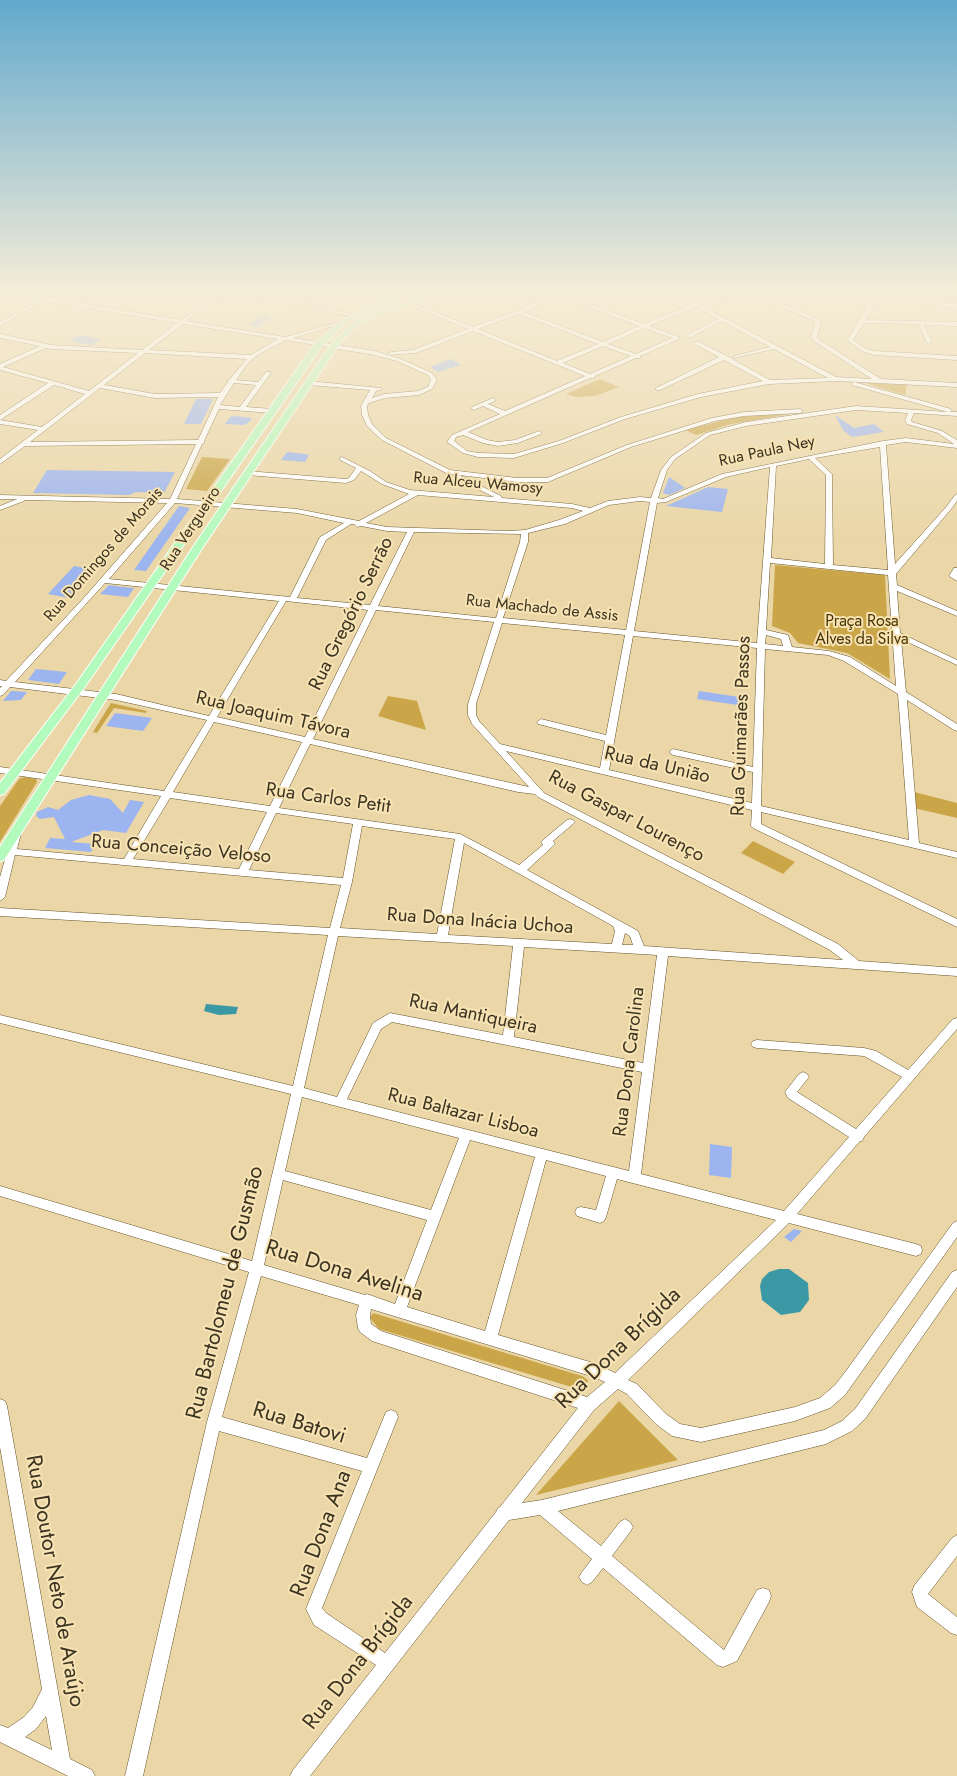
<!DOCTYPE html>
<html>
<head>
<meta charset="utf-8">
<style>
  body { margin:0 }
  canvas { display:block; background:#ead6a7 }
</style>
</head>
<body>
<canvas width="957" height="1776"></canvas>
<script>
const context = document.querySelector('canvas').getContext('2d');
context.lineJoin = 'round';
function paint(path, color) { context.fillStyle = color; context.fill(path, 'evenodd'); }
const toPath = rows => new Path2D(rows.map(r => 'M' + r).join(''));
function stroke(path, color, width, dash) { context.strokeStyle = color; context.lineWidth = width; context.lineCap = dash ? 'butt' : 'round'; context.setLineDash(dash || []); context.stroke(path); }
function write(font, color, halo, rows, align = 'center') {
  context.font = font + ' Jost,sans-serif'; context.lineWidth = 4; context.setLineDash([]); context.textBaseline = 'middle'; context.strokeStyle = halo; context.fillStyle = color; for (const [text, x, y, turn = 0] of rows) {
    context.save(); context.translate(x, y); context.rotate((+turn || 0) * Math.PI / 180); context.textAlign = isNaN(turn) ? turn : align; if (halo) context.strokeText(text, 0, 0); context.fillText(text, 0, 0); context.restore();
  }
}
paint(toPath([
  [600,379,619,387,595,396,575,397,566,394],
  [865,383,868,383,907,385,905,395],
  [796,413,731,424,696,435,685,430,737,417],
  [202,457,230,459,207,491,186,489],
  [775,565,885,575,890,679,847,653,798,643,790,633,772,626],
  [388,696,417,701,426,730,378,716],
  [111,703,147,711,146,713,114,708,97,733,93,732],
  [24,777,36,779,37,782,0,842,0,806,19,779],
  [914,792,957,803,957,818,914,808],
  [753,841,795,862,783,874,741,853],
  [373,1313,582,1376,588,1380,585,1391,379,1329,370,1318],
  [619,1401,678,1460,536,1495]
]), '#cba649');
paint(toPath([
  [206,1004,238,1007,236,1014,219,1015,204,1011],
  [779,1269,789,1269,808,1283,809,1300,800,1312,781,1315,762,1300,760,1286,762,1279,769,1272]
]), '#3a99a5');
paint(toPath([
  [262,316,271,318,259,327,249,325],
  [79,335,101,339,92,345,69,341],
  [451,359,461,365,438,372,430,367],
  [196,399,213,399,201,424,184,424],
  [835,415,854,428,874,424,884,432,852,437,843,430],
  [235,416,252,418,247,424,243,425,225,424,230,417],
  [287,452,306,454,309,455,305,462,281,460],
  [47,470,175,472,164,493,136,492,129,495,33,493],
  [669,477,681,485,685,488,669,495,663,493],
  [708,487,728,489,722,512,666,506],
  [179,506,190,508,146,571,134,570],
  [74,566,96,570,70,598,48,594],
  [109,585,123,587,134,588,128,597,100,594],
  [36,669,67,672,59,684,28,680],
  [11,691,14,691,27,692,21,700,3,701],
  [699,691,746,698,744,706,697,699],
  [115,713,152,718,143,731,106,726],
  [89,795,110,799,123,813,130,800,144,802,126,833,103,830,71,842,95,844,91,852,45,848,50,838,65,839,54,817,40,819,36,816,37,812,48,807,58,810,71,800],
  [710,1144,732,1147,731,1178,709,1175],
  [794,1229,802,1231,791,1242,784,1237]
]), '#9cb4ef');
const minor = toPath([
  [9,295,43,297,181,320,214,295,220,295,186,321,285,337,347,320,347,322,293,338,375,351,401,359,432,373,437,380,432,389,419,395,385,398,369,403,367,406,368,415,372,424,386,438,450,470,517,478,547,478,627,445,712,418,744,412,800,409,803,411,800,413,744,416,715,421,631,447,548,482,517,482,459,475,501,496,502,498,572,504,590,508,608,501,640,497,651,498,661,470,671,457,706,433,746,422,856,406,948,412,852,385,851,384,854,382,951,409,952,410,950,412,957,412,957,416,914,413,911,420,912,422,942,431,957,440,957,448,906,442,886,445,895,564,947,506,955,495,957,494,957,501,952,508,896,574,897,585,957,611,957,616,897,591,900,633,957,660,957,665,901,639,906,692,957,724,957,731,954,730,907,700,919,843,957,852,957,858,761,812,761,824,957,919,957,927,753,828,751,826,752,810,506,751,544,793,838,944,859,961,957,968,957,976,668,956,641,1174,784,1211,849,1137,788,1098,785,1092,799,1074,803,1072,807,1074,809,1077,797,1092,856,1129,902,1077,864,1056,757,1048,753,1047,751,1044,753,1041,757,1040,864,1048,876,1051,908,1070,953,1019,957,1018,957,1029,864,1137,862,1141,860,1141,797,1214,916,1244,921,1246,922,1250,921,1254,916,1256,789,1223,628,1380,637,1384,666,1414,680,1424,701,1428,795,1407,820,1398,835,1385,846,1371,953,1223,957,1221,957,1237,845,1395,830,1408,795,1421,701,1442,672,1436,656,1424,627,1394,618,1389,594,1410,522,1503,542,1500,824,1430,842,1421,855,1409,952,1272,957,1270,957,1287,865,1419,852,1431,826,1444,558,1511,601,1546,620,1522,625,1519,630,1522,633,1527,630,1532,612,1556,724,1650,757,1590,763,1588,769,1590,771,1596,769,1602,737,1661,723,1667,717,1665,603,1568,592,1582,587,1585,582,1582,579,1577,582,1572,592,1559,540,1515,509,1520,310,1776,290,1776,293,1770,376,1665,314,1625,306,1609,362,1471,219,1431,143,1776,125,1776,207,1422,249,1272,0,1196,0,1186,252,1261,291,1094,0,1023,0,1015,293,1086,328,935,0,916,0,908,330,928,341,885,15,855,5,897,0,901,0,877,14,828,17,827,22,830,17,849,124,859,161,796,0,773,0,767,164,791,207,720,116,700,10,687,3,695,0,696,0,688,2,686,0,686,0,680,6,681,82,600,167,503,25,500,24,501,0,510,0,506,17,499,0,499,0,495,170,499,196,444,25,446,0,464,0,459,38,430,0,424,0,420,42,427,85,394,54,385,0,420,0,415,48,383,0,370,0,364,40,346,0,338,0,334,51,345,142,350,177,323,43,301,0,326,0,322,37,301,9,295],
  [183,324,278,339,251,355,149,350,183,324],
  [286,340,374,355,397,361,428,375,431,380,428,387,418,391,384,394,372,398,376,391,381,390,381,388,308,381,305,383,308,385,370,390,361,406,362,415,367,426,382,440,446,473,457,475,455,477,456,478,494,497,410,490,386,482,370,471,342,457,340,458,340,460,356,468,349,478,346,479,247,471,244,473,247,475,346,483,354,480,361,471,382,484,409,494,359,521,297,509,177,499,202,444,205,442,204,441,219,409,272,413,275,411,272,409,246,407,271,373,270,372,266,372,258,382,236,380,248,363,259,354,286,340],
  [46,348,51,349,138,353,89,391,3,367,46,348],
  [145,353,247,359,230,379,228,380,228,382,220,393,155,394,104,385,145,353],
  [234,383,256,385,240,407,220,405,234,383],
  [100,388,155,398,218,397,198,440,30,442,100,388],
  [856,410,908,413,905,420,907,424,938,433,954,444,906,438,883,441,722,474,663,499,658,498,667,470,675,459,710,435,746,426,856,410],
  [880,447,888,570,833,565,832,474,815,458,880,447],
  [809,459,826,475,825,564,771,558,776,466,809,459],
  [770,467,757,643,634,631,657,503,666,502,726,477,770,467],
  [418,495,572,508,583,511,559,520,525,530,508,531,387,527,366,523,418,495],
  [640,501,650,502,626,630,503,618,528,542,528,533,565,524,609,505,640,501],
  [175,503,297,513,344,523,320,537,290,597,109,579,175,503],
  [354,524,357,527,361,526,387,531,407,532,370,605,297,598,326,540,351,524,354,524],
  [414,532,521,534,520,542,496,618,378,606,414,532],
  [770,563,888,575,896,686,850,657,829,651,792,647,788,635,766,630,770,563],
  [105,583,279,601,209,716,116,694,15,682,105,583],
  [286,601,368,610,305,737,217,717,286,601],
  [376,610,494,622,468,704,468,715,472,724,529,787,313,739,376,610],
  [502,623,625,635,606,735,541,719,537,722,538,724,605,741,600,768,500,744,479,721,476,715,476,704,502,623],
  [766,635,781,639,783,646,765,644,766,635],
  [633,636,757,648,753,767,673,749,669,752,673,755,753,772,752,803,609,770,633,636],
  [765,649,828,655,844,661,898,694,909,840,761,806,765,649],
  [214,722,302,742,270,806,173,792,214,722],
  [310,744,518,792,535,794,538,797,830,950,843,960,644,946,638,931,527,870,553,846,555,844,553,841,573,824,575,822,573,820,570,819,567,820,543,840,541,842,543,845,519,865,460,834,279,808,310,744],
  [170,798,267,812,239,869,133,859,170,798],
  [276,813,353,824,343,878,249,870,276,813],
  [362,826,455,839,437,934,340,928,352,882,362,826],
  [464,843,613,926,615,931,612,944,448,935,464,843],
  [625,933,630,936,633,945,622,945,625,933],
  [338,936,513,946,503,1035,390,1013,373,1023,337,1097,304,1088,338,936],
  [524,947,657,955,643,1063,514,1037,524,947],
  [392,1022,642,1072,629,1171,347,1099,381,1029,392,1022],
  [302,1097,459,1138,431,1210,285,1171,302,1097],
  [470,1140,535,1157,485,1331,407,1307,470,1140],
  [546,1160,606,1176,596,1210,581,1207,577,1208,575,1212,577,1216,600,1223,604,1221,606,1217,617,1179,776,1220,615,1373,597,1364,498,1335,546,1160],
  [283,1180,427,1220,395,1304,367,1294,365,1295,264,1265,283,1180],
  [261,1276,359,1305,356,1315,358,1328,360,1332,372,1341,578,1408,500,1507,498,1508,496,1512,385,1653,326,1613,322,1608,398,1417,396,1412,391,1410,386,1412,367,1458,222,1417,261,1276],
  [371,1309,594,1377,605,1382,587,1397,381,1331,371,1324,370,1315,371,1309],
  [254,295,264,295,371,318,368,320,254,295],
  [374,295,390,295,391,296,388,298,374,295],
  [557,295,566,295,644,324,691,304,674,295,681,295,696,303,719,295,727,295,700,305,836,377,872,379,814,341,811,337,815,323,814,321,767,301,766,300,769,298,818,319,821,323,817,337,818,339,881,379,957,383,957,387,838,381,769,384,701,397,625,419,563,443,514,458,478,457,463,453,447,442,452,435,500,414,483,406,474,410,471,408,472,407,493,398,495,399,495,401,488,404,505,411,585,376,473,331,416,353,389,355,388,354,391,352,413,350,468,329,407,304,412,303,473,327,557,295],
  [562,297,639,326,603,342,524,312,562,297],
  [695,307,718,319,687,335,687,337,691,337,722,321,770,347,734,356,734,358,774,349,828,378,770,380,727,356,697,341,694,343,695,344,719,357,656,388,656,390,660,390,724,360,763,381,698,394,621,417,559,441,514,454,478,453,467,451,454,441,456,437,463,435,483,443,498,446,518,443,541,434,542,433,539,431,515,440,498,442,487,440,468,432,590,378,594,378,595,376,636,358,640,358,640,356,679,339,679,337,649,326,695,307],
  [519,314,598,344,557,361,478,329,519,314],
  [644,328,672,338,636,354,608,344,644,328],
  [603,346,631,356,590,374,563,363,603,346],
  [846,295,853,295,872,305,890,295,897,295,873,308,866,320,957,322,957,326,924,325,932,342,929,344,926,342,919,324,864,323,853,340,866,349,874,351,957,356,957,360,874,355,862,351,847,340,859,322,857,321,860,319,868,307,846,295],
  [924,302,957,304,957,308,922,305,921,304,924,302],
  [954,568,957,568,957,581,949,576,954,568],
  [0,1399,5,1401,7,1406,70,1759,92,1770,95,1776,68,1776,0,1742,0,1725,8,1728,24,1717,33,1707,42,1689,0,1447,0,1399],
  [46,1716,52,1750,25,1737,36,1729,46,1716],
  [957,1535,957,1556,928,1594,957,1617,957,1635,951,1633,917,1607,912,1592,914,1586,952,1538,957,1535]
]);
const major = toPath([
  [385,295,392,295,378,306,347,322,322,346,84,688,4,794,0,795,0,783,76,684,316,342,343,320,374,304,385,295],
  [396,295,403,295,387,309,430,295,439,295,371,318,354,328,340,343,203,547,4,860,0,861,0,847,193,547,334,340,350,326,367,316,384,310,381,308,382,307,396,295]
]);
stroke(minor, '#645228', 1);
stroke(major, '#fff', 2);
paint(minor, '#fff');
paint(major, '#b3fabd');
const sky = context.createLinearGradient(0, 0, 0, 543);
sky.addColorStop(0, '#62a9cd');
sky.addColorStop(0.54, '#f6edd7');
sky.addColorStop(1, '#f6edd700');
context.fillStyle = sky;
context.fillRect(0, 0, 957, 543);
write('16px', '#3c3422', '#f7e3b4', [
  ["Rua Paula Ney",767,452,-12],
  ["Rua Alceu Wamosy",478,484,5],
  ["Rua Vergueiro",191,529,-57],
  ["Rua Domingos de Morais",104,555,-49],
  ["Rua Machado de Assis",542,609,6]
]);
write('16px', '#473400', '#f7e3b4', [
  ["Praça Rosa",862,622],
  ["Alves da Silva",862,640]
]);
write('19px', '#3c3422', '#f7e3b4', [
  ["Rua Gregório Serrão",352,614,-64],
  ["Rua Joaquim Távora",273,716,13],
  ["Rua Guimarães Passos",742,726,-88],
  ["Rua da União",657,766,13],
  ["Rua Carlos Petit",328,799,8],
  ["Rua Gaspar Lourenço",626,817,28],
  ["Rua Conceição Veloso",181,850,5],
  ["Rua Dona Inácia Uchoa",480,922,4],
  ["Rua Mantiqueira",473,1015,12],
  ["Rua Dona Carolina",630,1062,-83],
  ["Rua Baltazar Lisboa",463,1114,14]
]);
write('22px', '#3c3422', '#f7e3b4', [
  ["Rua Dona Avelina",344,1272,17],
  ["Rua Bartolomeu de Gusmão",226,1293,-76],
  ["Rua Dona Brígida",619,1349,-44],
  ["Rua Batovi",299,1424,17],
  ["Rua Dona Ana",322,1534,-69],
  ["Rua Doutor Neto de Araújo",54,1581,80],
  ["Rua Dona Brígida",359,1663,-52]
]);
</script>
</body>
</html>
